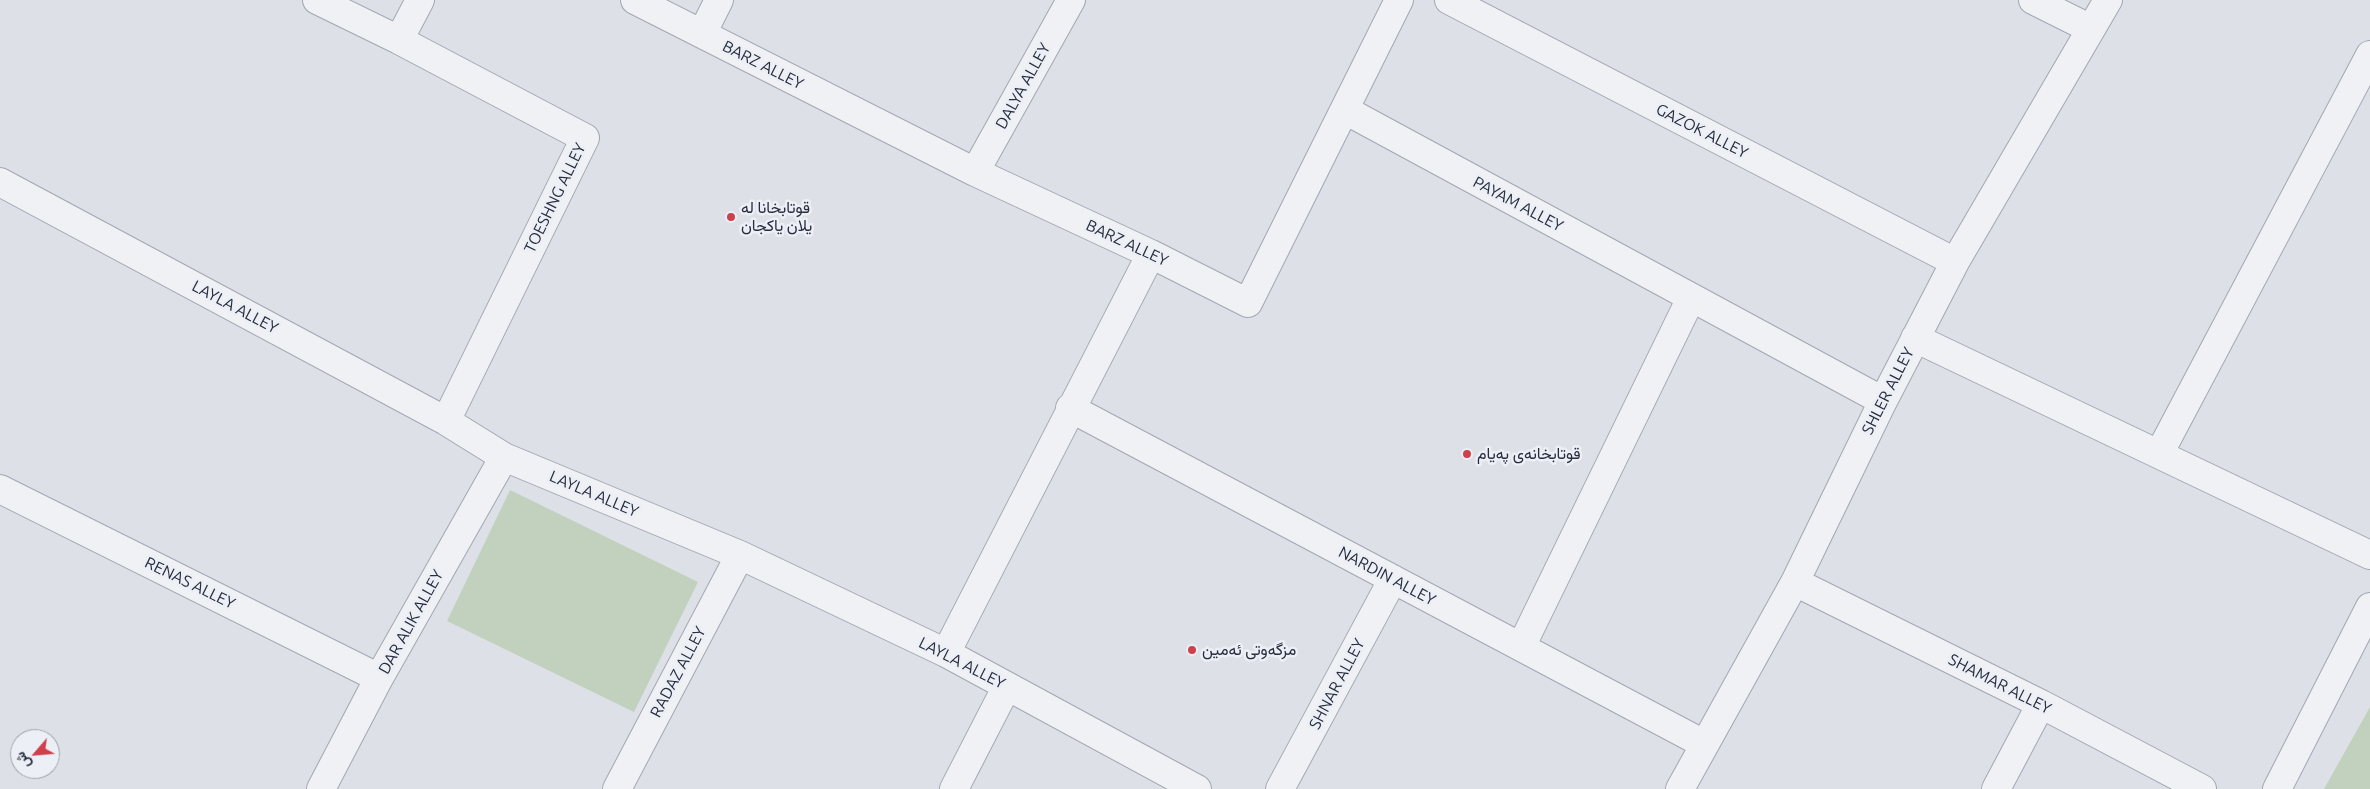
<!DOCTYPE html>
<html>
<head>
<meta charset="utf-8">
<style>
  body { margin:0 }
  #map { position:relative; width:2370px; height:789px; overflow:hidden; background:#dde0e7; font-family:Ubuntu,Vazirmatn,sans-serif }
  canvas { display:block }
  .north { position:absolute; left:10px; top:729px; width:50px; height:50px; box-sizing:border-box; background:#eceff5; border:1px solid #9da1ab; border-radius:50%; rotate:243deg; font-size:14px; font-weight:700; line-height:20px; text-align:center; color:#262d3d }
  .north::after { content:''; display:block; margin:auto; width:18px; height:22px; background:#ce404b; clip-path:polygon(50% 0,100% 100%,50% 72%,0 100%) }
</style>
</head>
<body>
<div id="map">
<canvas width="2370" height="789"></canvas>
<div class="north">ش</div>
</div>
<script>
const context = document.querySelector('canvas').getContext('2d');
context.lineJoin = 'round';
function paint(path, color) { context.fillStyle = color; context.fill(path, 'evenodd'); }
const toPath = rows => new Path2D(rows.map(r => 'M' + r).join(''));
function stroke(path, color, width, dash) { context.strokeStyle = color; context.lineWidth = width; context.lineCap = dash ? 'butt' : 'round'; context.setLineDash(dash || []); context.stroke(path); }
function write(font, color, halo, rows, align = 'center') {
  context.font = font + ' Ubuntu,Vazirmatn,sans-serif'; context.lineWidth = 5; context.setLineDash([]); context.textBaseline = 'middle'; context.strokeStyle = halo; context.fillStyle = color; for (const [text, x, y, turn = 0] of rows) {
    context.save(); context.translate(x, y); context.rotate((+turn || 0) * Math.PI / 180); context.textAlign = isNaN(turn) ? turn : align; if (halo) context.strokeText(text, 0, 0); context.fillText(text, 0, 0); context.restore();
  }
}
paint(toPath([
  [510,490,698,582,634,712,447,621],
  [2370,707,2370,789,2324,789]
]), '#c1d1be');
const minor = toPath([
  [317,0,399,40,585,138,446,421],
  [635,0,975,172,1151,254,1248,303,1399,0],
  [1449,0,1955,262],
  [2033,0,2091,29],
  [702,34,719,0],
  [399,40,420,0],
  [1345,110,1883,401],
  [975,172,1071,0],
  [0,182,446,421,504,457,740,555,946,653,1197,789],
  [1915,338,2370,555],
  [1070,408,1704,744],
  [2159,454,2370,55],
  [0,489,379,678],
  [1795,582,2041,704,2202,789],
  [1521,647,1691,298],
  [946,653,1151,254],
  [321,789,379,678,504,457],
  [617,789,740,555],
  [954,789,1007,686],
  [1280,789,1393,579],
  [1680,789,1795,582,1883,401,1955,262,2108,0],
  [1996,789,2041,704],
  [2277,789,2370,607]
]);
stroke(minor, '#a2a7b1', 30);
stroke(minor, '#eff1f5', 28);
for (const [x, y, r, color] of [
  [731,217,5,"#ce404b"],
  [1467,454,5,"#ce404b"],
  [1192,650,5,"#ce404b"]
]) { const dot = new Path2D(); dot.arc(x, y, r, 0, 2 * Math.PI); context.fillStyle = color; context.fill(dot); stroke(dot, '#eceff5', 2); }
write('16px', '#262d3d', '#eceff5', [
  ["BARZ ALLEY",763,65,27],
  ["DALYA ALLEY",1023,86,-61],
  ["GAZOK ALLEY",1702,131,27],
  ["TOESHNG ALLEY",555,198,-64],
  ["PAYAM ALLEY",1518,204,28],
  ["BARZ ALLEY",1127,243,25],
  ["LAYLA ALLEY",235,307,28],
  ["SHLER ALLEY",1888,391,-63],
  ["LAYLA ALLEY",594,494,23],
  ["NARDIN ALLEY",1387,576,28],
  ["RENAS ALLEY",190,583,26],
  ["DAR ALIK ALLEY",411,622,-61],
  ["LAYLA ALLEY",962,663,27],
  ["RADAZ ALLEY",678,672,-62],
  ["SHNAR ALLEY",1337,684,-62],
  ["SHAMAR ALLEY",2000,684,27]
]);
write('16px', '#262d3d', '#eceff5', [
  ["قوتابخانا له",741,208],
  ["يلان ياكجان",741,226],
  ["قوتابخانەی پەیام",1477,454],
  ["مزگەوتی ئەمین",1202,650]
], 'left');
</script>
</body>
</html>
